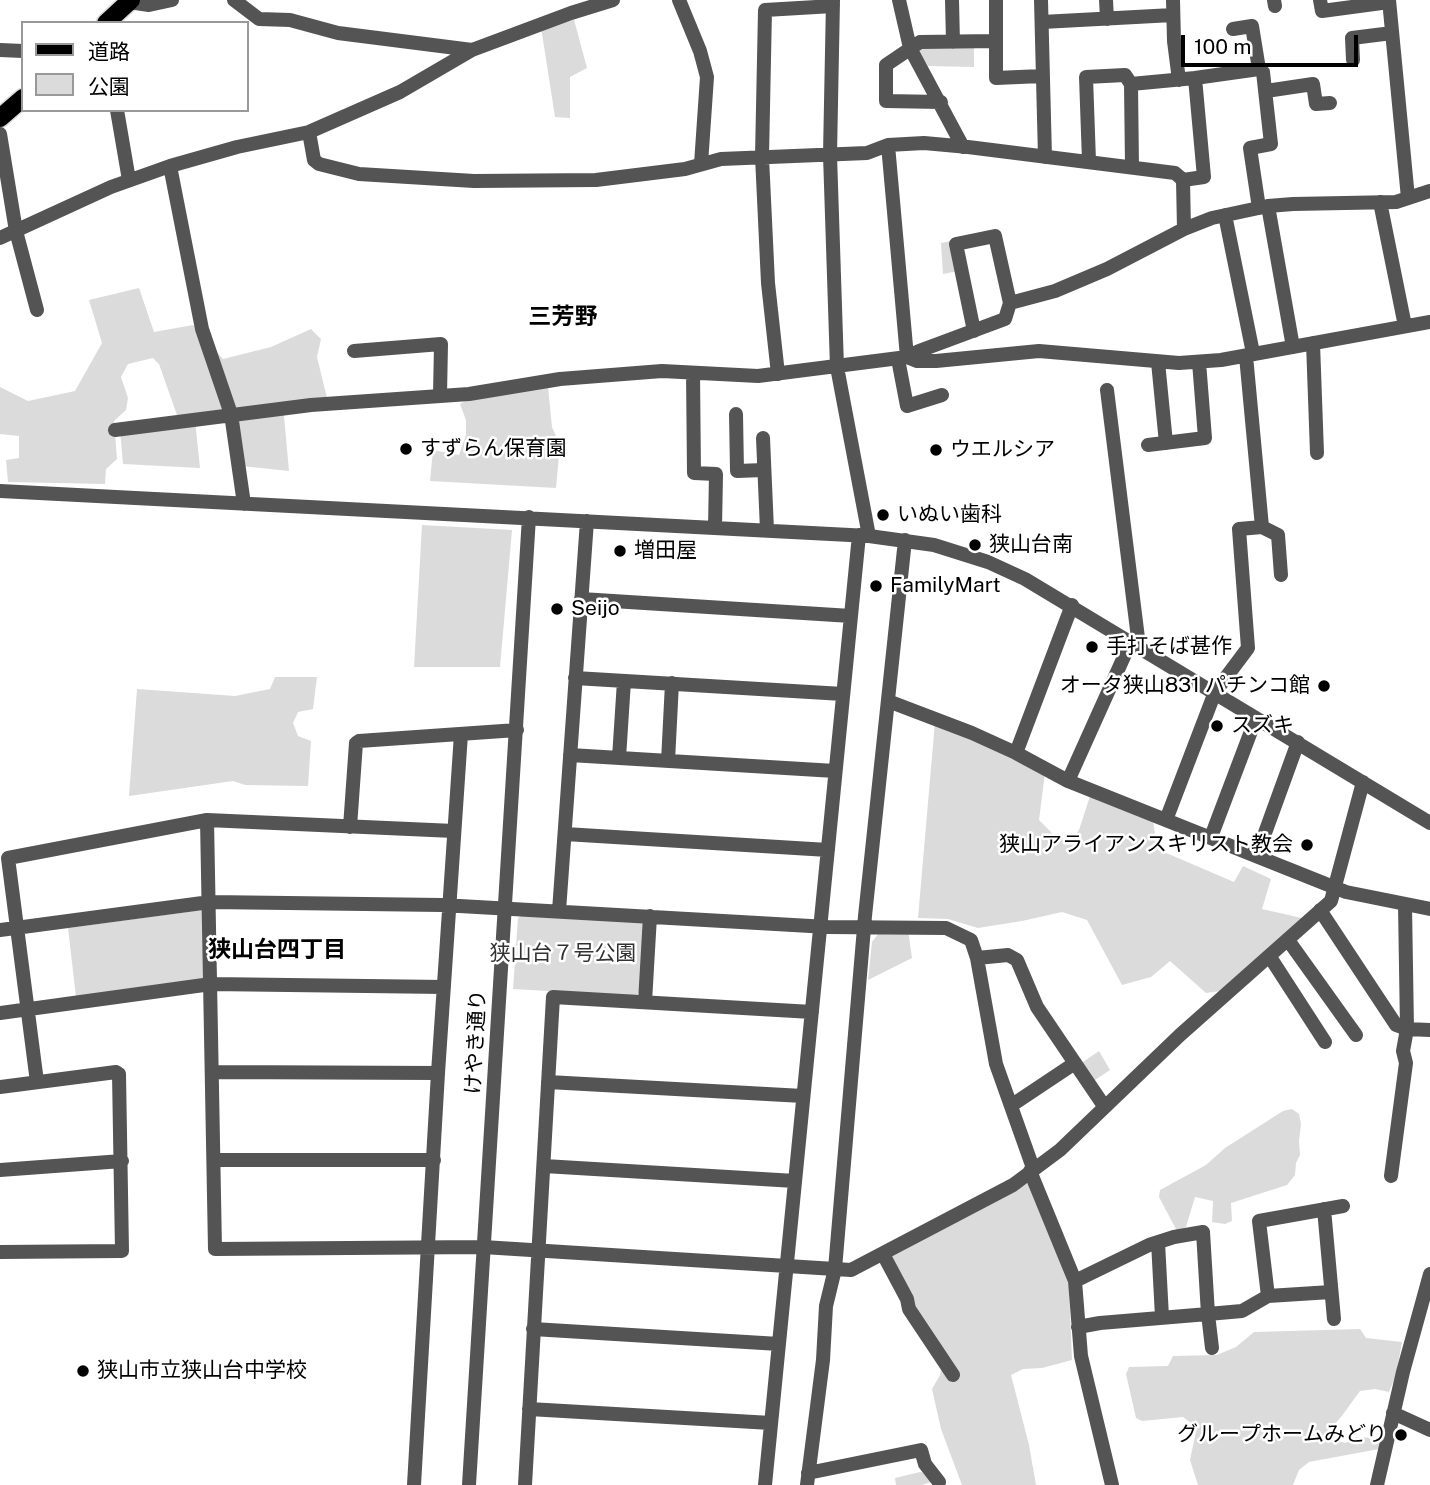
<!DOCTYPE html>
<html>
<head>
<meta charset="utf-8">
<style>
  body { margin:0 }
  #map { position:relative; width:1430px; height:1485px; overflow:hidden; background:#fff; font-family:"Public Sans","Noto Sans JP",sans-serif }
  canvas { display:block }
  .legend { position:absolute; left:21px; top:21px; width:228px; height:91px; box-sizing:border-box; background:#fff; border:2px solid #999; margin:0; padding:9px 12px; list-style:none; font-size:21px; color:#000 }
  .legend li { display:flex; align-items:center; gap:14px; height:35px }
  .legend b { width:35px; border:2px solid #999 }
  .scale { position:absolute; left:1181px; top:35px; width:177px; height:32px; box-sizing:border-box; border:4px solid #000; border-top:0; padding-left:9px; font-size:21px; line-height:24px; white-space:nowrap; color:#000; -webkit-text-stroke:5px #fff; paint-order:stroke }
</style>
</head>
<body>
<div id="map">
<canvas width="1430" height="1485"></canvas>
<ul class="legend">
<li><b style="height:9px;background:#000"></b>道路</li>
<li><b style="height:19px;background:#dbdbdb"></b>公園</li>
</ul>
<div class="scale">100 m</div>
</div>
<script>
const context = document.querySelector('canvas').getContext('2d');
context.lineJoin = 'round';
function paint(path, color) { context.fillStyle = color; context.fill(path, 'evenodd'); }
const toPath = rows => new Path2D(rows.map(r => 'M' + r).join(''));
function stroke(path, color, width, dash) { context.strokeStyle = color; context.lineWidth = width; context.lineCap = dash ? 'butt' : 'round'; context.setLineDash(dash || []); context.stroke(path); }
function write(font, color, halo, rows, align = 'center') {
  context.font = font + ' "Public Sans","Noto Sans JP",sans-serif'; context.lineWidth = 5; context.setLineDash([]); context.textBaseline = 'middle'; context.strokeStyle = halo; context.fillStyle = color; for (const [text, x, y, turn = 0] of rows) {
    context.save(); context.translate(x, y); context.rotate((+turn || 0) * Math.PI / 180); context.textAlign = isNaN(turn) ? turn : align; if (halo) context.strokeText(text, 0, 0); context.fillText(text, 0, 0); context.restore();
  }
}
paint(toPath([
  [573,16,587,68,570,77,570,118,555,117,541,27],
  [974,46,974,67,928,66,919,52,920,47],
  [951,241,958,271,943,274,941,243],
  [139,288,154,332,193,325,223,359,271,347,311,329,321,339,317,357,328,402,283,405,289,471,242,466,235,409,178,418,159,364,153,358,128,364,121,377,128,398,126,410,114,421,117,459,106,469,105,484,8,482,6,460,19,458,19,436,0,434,0,387,28,401,75,391,102,343,89,300],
  [548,387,552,427,560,445,556,488,430,481,433,450,459,455,466,435,466,420,460,404,469,399],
  [195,420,200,468,123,464,120,430],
  [422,525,512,530,500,667,414,667],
  [275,677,317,677,313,709,298,712,293,723,298,736,311,741,308,786,245,785,233,781,129,796,137,689,235,696,270,689],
  [935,722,1045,773,1039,820,1054,835,1071,841,1079,830,1090,796,1153,820,1157,849,1234,882,1243,866,1271,879,1262,909,1306,919,1228,990,1206,993,1170,961,1151,977,1122,985,1087,920,1062,912,1022,921,978,928,948,919,918,918],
  [202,910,204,981,76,997,68,928],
  [524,914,641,921,644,926,640,991,636,996,513,989,518,918],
  [908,930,912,958,868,980,872,942,878,934],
  [1099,1051,1110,1070,1092,1082,1080,1064],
  [1292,1109,1299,1114,1301,1124,1299,1141,1300,1155,1296,1163,1295,1175,1287,1185,1231,1203,1232,1221,1225,1224,1212,1222,1213,1201,1195,1197,1186,1227,1177,1231,1159,1197,1160,1190,1206,1165,1225,1148,1283,1111],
  [1030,1182,1069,1286,1072,1360,1042,1368,1023,1369,1011,1375,1029,1445,1036,1485,962,1485,941,1429,932,1389,940,1375,944,1353,913,1306,891,1257],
  [1360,1329,1366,1338,1402,1342,1396,1375,1389,1392,1375,1389,1360,1391,1341,1417,1324,1436,1345,1443,1356,1437,1380,1438,1379,1449,1309,1462,1299,1470,1293,1485,1198,1485,1190,1460,1197,1427,1183,1417,1142,1421,1136,1418,1126,1374,1129,1367,1168,1366,1173,1356,1217,1355,1236,1347,1254,1332],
  [920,1472,926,1473,931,1482,922,1485,896,1485,895,1478]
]), '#dbdbdb');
const major = toPath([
  [106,23,131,0],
  [0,118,23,98]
]);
stroke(major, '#dbdbdb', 21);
stroke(toPath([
  [234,0,259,19,290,20,338,33,472,50],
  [679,0,700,51,707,77,701,164],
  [833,0,830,155,837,367,869,536],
  [899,0,910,48,963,147],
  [952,0,953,42],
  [996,0,996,78,1042,76],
  [1041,0,1045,157],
  [1106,0,1107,19],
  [1173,0,1174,41,1179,80],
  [1274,0,1275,6],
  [1320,0,1322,11,1389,2],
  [1389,0,1408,198],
  [129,2,149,5,172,0],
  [1042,22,1173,15],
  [1233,29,1252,26,1259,69,1263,72,1271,144,1250,148,1259,208],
  [0,50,23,51],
  [1353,60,1352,38,1392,33],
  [1195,78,1259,69],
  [1266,91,1313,84,1316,104,1330,103],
  [941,102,886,101,886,65,920,42,995,41],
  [117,110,129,180],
  [309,132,314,160,319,164,359,174,474,181,596,180,685,169,721,159,867,153,888,145,924,143,968,147,1175,173,1183,180,1184,229],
  [0,134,16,231,37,310],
  [888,145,907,357],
  [1089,161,1086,77,1125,75,1131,84],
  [170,166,202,329,231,414,244,504],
  [1132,167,1131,84,1195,78,1204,177,1183,180],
  [1380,202,1405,326],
  [1268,206,1293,347],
  [1225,215,1253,353],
  [0,238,111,187,170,166,237,147,309,132,400,92,472,50,571,13,613,0],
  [974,331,956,244,995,236,1010,303],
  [1313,343,1317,453],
  [354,351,441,344,440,395],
  [1246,356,1262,527],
  [907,357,917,361,936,361,1039,351,1179,363,1221,360,1430,322],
  [898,359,907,406,942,395],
  [1158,362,1166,443],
  [693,373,694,473,716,474,715,528],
  [778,374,768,283,762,157,765,10,833,6],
  [1107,390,1139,646],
  [736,414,737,471,764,470],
  [115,430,311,405,469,394,560,379,662,371,758,376,907,357,919,351,1005,319,1010,303,1055,291,1107,269,1184,229,1212,218,1268,206,1293,204,1396,202,1430,191],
  [763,438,767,530],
  [1148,445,1205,438,1199,362],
  [0,491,869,536,934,545,988,562,1025,579,1430,823],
  [581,599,851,616],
  [575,678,843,694],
  [888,701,972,733,1016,753,1068,781,1346,892,1430,909],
  [1016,753,1072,605],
  [570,755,835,771],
  [619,758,624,681],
  [668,761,672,683],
  [1068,781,1131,641],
  [207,820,215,1249,483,1247,851,1270,1013,1185,1060,1150,1180,1035,1331,901,1363,782],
  [1166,820,1215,692,1248,648,1239,529,1262,527,1278,535,1281,575],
  [350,827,356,743,359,741,517,730],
  [565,834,828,850],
  [1211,837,1256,718],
  [1257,855,1298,742],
  [1320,910,1396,1025,1407,1029,1430,1030],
  [559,911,587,521],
  [0,930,210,902,442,905,828,927,946,928,971,940,977,958,996,1064,1033,1168],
  [1288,940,1356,1035],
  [1270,957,1325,1042],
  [977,958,1008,955,1017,960,1037,1007,1104,1106],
  [645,1002,650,916],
  [0,1013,211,984,444,987],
  [213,1072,438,1073],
  [37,1082,8,858,207,820,454,831],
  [548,1082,803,1096],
  [0,1087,116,1072,119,1074,122,1251,0,1252],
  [1012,1105,1075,1063],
  [214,1160,434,1160],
  [544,1166,795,1181],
  [0,1170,122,1161],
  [1030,1171,1075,1281,1081,1356,1112,1485],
  [1391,1176,1406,1063,1403,1051,1407,1029,1405,905],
  [1324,1209,1334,1319],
  [1158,1242,1162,1317],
  [883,1254,907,1299,909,1309,953,1375],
  [1075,1281,1149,1245,1174,1237,1203,1232,1208,1314,1242,1311,1268,1296,1259,1221,1343,1206],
  [1268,1296,1331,1292],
  [1078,1327,1100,1323,1208,1314,1212,1348],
  [533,1329,779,1344],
  [529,1409,771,1423],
  [1393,1413,1430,1430],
  [808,1473,921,1450,925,1464,939,1482],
  [414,1485,438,1073,461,734],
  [469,1485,529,517],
  [525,1485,553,997,812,1012],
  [765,1485,859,535],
  [807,1485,823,1360,826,1306,835,1269,865,916,905,540],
  [1377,1485,1403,1372,1430,1274]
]), '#545454', 14);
stroke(major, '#000', 18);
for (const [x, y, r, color] of [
  [406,449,7,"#000"],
  [936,450,7,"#000"],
  [883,515,7,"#000"],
  [975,545,7,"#000"],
  [620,551,7,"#000"],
  [876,586,7,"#000"],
  [557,609,7,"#000"],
  [1092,647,7,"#000"],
  [1324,686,7,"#000"],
  [1217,726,7,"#000"],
  [1307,845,7,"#000"],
  [83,1371,7,"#000"],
  [1401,1435,7,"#000"]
]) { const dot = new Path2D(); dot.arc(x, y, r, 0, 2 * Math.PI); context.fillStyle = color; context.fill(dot); stroke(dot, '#fff', 2.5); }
write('21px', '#000', '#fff', [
  ["すずらん保育園",420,449],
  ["ウエルシア",950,450],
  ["いぬい歯科",897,515],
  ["狭山台南",989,545],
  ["増田屋",634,551],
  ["FamilyMart",890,586],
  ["Seijo",571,609],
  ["手打そば甚作",1106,647],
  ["オータ狭山831 パチンコ館",1310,686,"right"],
  ["スズキ",1231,726],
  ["狭山アライアンスキリスト教会",1293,845,"right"],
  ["狭山市立狭山台中学校",97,1371],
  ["グループホームみどり",1387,1435,"right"]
], 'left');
write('21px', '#323232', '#fff', [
  ["狭山台７号公園",563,954]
]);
write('21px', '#000', '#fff', [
  ["けやき通り",476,1042,-87]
]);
write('bold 23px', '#000', '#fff', [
  ["三芳野",563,317],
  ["狭山台四丁目",277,950]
]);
</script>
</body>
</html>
